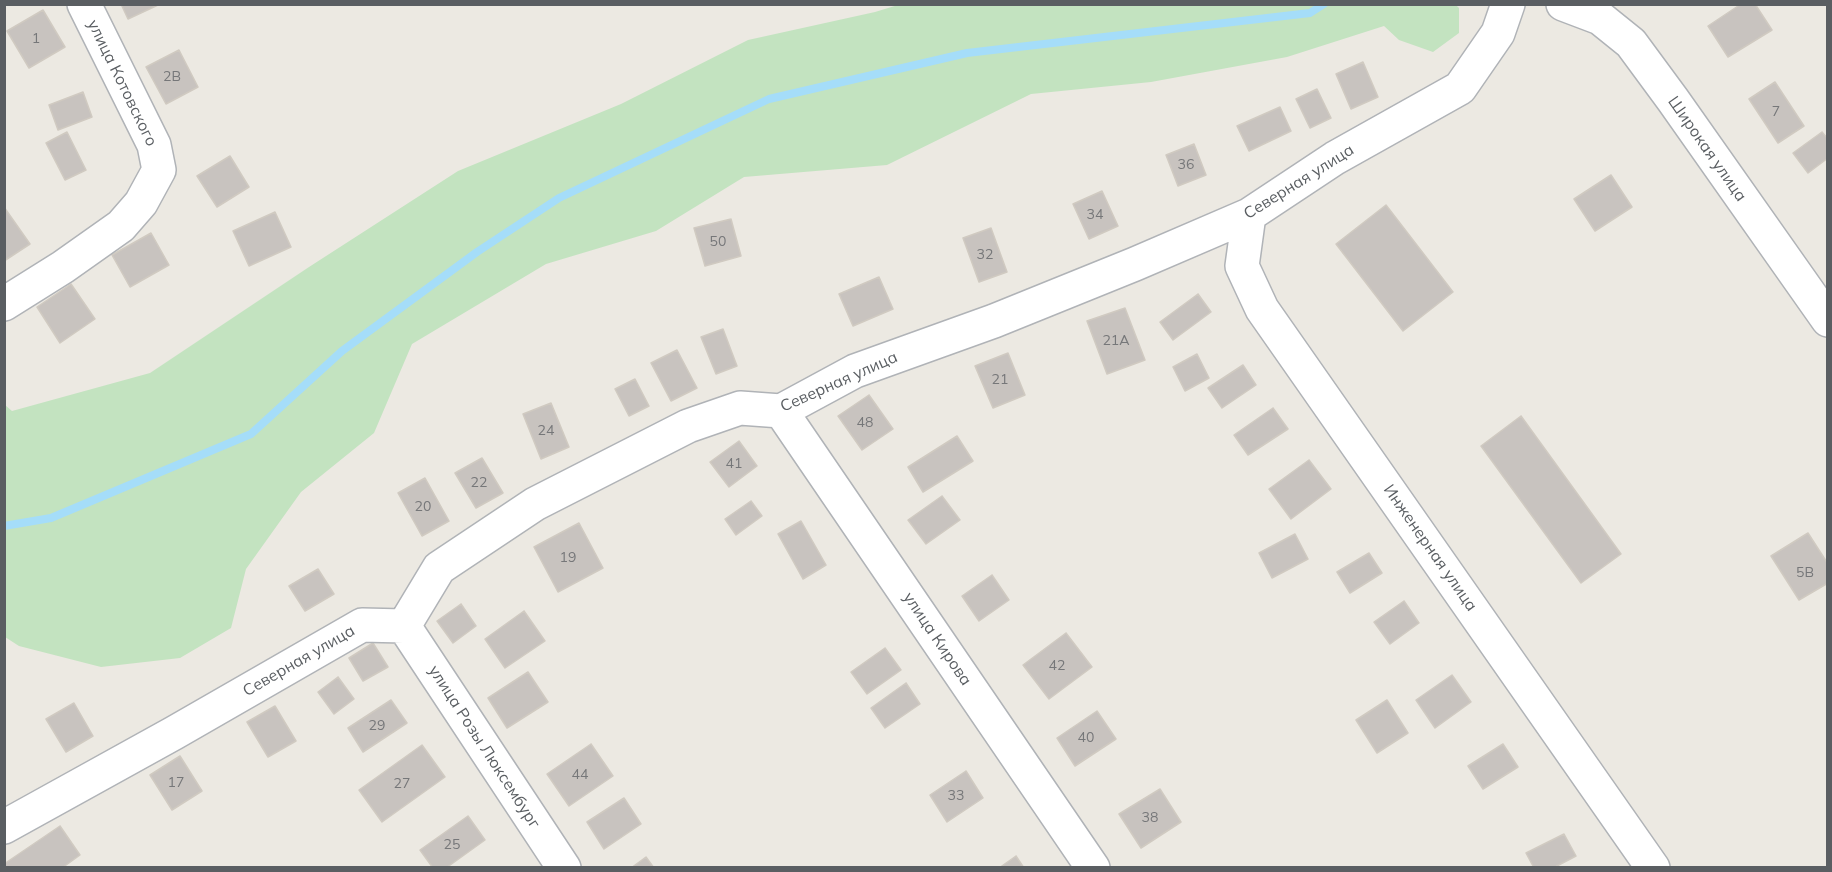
<!DOCTYPE html>
<html>
<head>
<meta charset="utf-8">
<style>
  body { margin:0 }
  #map { position:relative; width:1832px; height:872px; overflow:hidden; background:#ece9e2; font-family:Mulish,sans-serif }
  canvas { display:block }
  .frame { position:absolute; inset:0; border:6px solid #5a5e62; pointer-events:none }
</style>
</head>
<body>
<div id="map">
<canvas width="1832" height="872"></canvas>
<div class="frame"></div>
</div>
<script>
const context = document.querySelector('canvas').getContext('2d');
context.lineJoin = 'round';
function paint(path, color) { context.fillStyle = color; context.fill(path, 'evenodd'); }
const toPath = rows => new Path2D(rows.map(r => 'M' + r).join(''));
function stroke(path, color, width, dash) { context.strokeStyle = color; context.lineWidth = width; context.lineCap = dash ? 'butt' : 'round'; context.setLineDash(dash || []); context.stroke(path); }
function write(font, color, halo, rows, align = 'center') {
  context.font = font + ' Mulish,sans-serif'; context.lineWidth = 4.5; context.setLineDash([]); context.textBaseline = 'middle'; context.strokeStyle = halo; context.fillStyle = color; for (const [text, x, y, turn = 0] of rows) {
    context.save(); context.translate(x, y); context.rotate((+turn || 0) * Math.PI / 180); context.textAlign = isNaN(turn) ? turn : align; if (halo) context.strokeText(text, 0, 0); context.fillText(text, 0, 0); context.restore();
  }
}
paint(toPath([
  [898,5,1456,5,1459,8,1459,33,1433,52,1399,40,1384,26,1287,57,1151,82,1031,94,887,165,744,177,656,231,546,264,412,344,374,433,301,492,246,569,231,628,180,658,101,667,19,646,5,637,5,405,12,411,150,373,309,267,458,171,621,104,748,40,875,12]
]), '#c3e3c0');
stroke(toPath([
  [4,526,51,518,251,434,342,351,477,252,559,198,769,99,967,53,1310,13,1324,4]
]), '#a5ddf9', 8);
const building = toPath([
  [121,4,158,4,158,5,128,19,121,4],
  [1741,4,1755,4,1772,30,1728,57,1708,26,1741,4],
  [43,10,65,47,29,68,7,31,43,10],
  [179,50,198,87,166,104,146,67,179,50],
  [1363,62,1378,97,1351,109,1336,74,1363,62],
  [1775,82,1804,126,1778,143,1749,99,1775,82],
  [1317,89,1331,118,1310,128,1296,99,1317,89],
  [83,92,92,117,58,130,49,105,83,92],
  [1280,107,1291,131,1249,151,1237,126,1280,107],
  [67,132,86,170,65,180,46,143,67,132],
  [1822,132,1828,139,1828,158,1808,173,1793,153,1822,132],
  [1194,144,1206,175,1178,186,1166,155,1194,144],
  [230,156,249,187,217,207,197,176,230,156],
  [1611,175,1632,207,1595,231,1574,199,1611,175],
  [1102,191,1118,226,1089,239,1073,204,1102,191],
  [1386,205,1453,292,1403,331,1336,244,1386,205],
  [4,207,30,244,4,261,4,207],
  [275,212,291,247,249,266,233,231,275,212],
  [731,219,741,256,705,266,694,228,731,219],
  [991,228,1007,272,979,282,963,238,991,228],
  [151,233,169,265,130,287,112,255,151,233],
  [879,277,893,309,853,326,839,294,879,277],
  [71,284,95,319,60,343,37,307,71,284],
  [1198,294,1211,312,1173,340,1160,322,1198,294],
  [1125,308,1145,360,1107,374,1087,321,1125,308],
  [723,329,737,366,716,374,701,337,723,329],
  [677,350,697,388,671,401,651,363,677,350],
  [1008,353,1025,395,993,408,975,366,1008,353],
  [1197,354,1209,378,1185,391,1173,367,1197,354],
  [1243,365,1256,385,1222,408,1208,388,1243,365],
  [635,379,649,406,629,416,615,389,635,379],
  [869,395,893,429,862,450,838,416,869,395],
  [551,403,569,447,541,459,523,414,551,403],
  [1273,408,1288,429,1248,455,1234,435,1273,408],
  [1521,416,1621,554,1581,583,1481,446,1521,416],
  [957,436,973,461,923,492,908,467,957,436],
  [739,441,757,466,729,487,710,462,739,441],
  [482,458,503,493,476,508,455,473,482,458],
  [1309,460,1331,489,1291,519,1269,489,1309,460],
  [425,478,449,521,422,536,398,493,425,478],
  [942,496,960,520,926,544,908,520,942,496],
  [751,501,762,516,736,535,725,519,751,501],
  [801,521,826,565,803,579,778,534,801,521],
  [579,523,603,568,558,592,534,547,579,523],
  [1808,533,1828,564,1828,583,1799,600,1771,556,1808,533],
  [1295,534,1308,559,1272,578,1259,553,1295,534],
  [1369,553,1382,573,1350,593,1337,572,1369,553],
  [318,569,334,594,305,611,289,586,318,569],
  [992,575,1009,600,979,621,962,596,992,575],
  [1404,601,1419,623,1390,644,1374,622,1404,601],
  [461,604,476,626,453,643,437,621,461,604],
  [524,611,545,641,505,668,485,639,524,611],
  [1066,633,1092,667,1049,699,1023,665,1066,633],
  [373,643,388,667,363,681,349,658,373,643],
  [885,648,901,670,867,694,851,672,885,648],
  [528,672,548,702,507,728,488,698,528,672],
  [1452,675,1471,702,1435,728,1416,700,1452,675],
  [338,677,354,699,334,714,318,692,338,677],
  [906,683,920,704,885,728,871,708,906,683],
  [391,700,407,723,363,752,348,728,391,700],
  [1387,700,1408,733,1377,753,1356,720,1387,700],
  [74,703,93,736,66,752,46,719,74,703],
  [275,706,296,741,268,757,247,722,275,706],
  [1097,711,1116,739,1075,766,1057,738,1097,711],
  [591,744,613,776,569,806,547,774,591,744],
  [1503,744,1518,767,1483,789,1468,766,1503,744],
  [422,745,445,777,382,822,359,790,422,745],
  [180,756,202,791,172,810,150,775,180,756],
  [966,771,983,798,947,822,930,795,966,771],
  [1160,789,1181,822,1141,848,1119,814,1160,789],
  [624,798,641,824,604,849,587,822,624,798],
  [468,816,485,840,446,868,433,868,420,850,468,816],
  [60,826,80,855,62,868,5,868,4,864,60,826],
  [1564,834,1576,856,1553,868,1534,868,1526,853,1564,834],
  [1016,856,1024,868,999,868,1016,856],
  [646,857,654,868,631,868,646,857]
]);
paint(building, '#c8c3bf');
stroke(building, '#d0cac1', 1.5);
const minor = toPath([
  [1563,4,1600,18,1631,43,1673,100,1828,320],
  [1249,215,1242,266,1262,309,1653,868],
  [4,304,63,267,121,226,141,203,159,170,154,145,84,4],
  [781,411,1093,868],
  [404,626,439,568,535,504,688,426,740,408,781,411,855,371,994,321,1135,264,1249,215,1335,158,1460,88,1498,33,1508,4],
  [404,626,564,868],
  [4,827,174,733,362,625,404,626]
]);
stroke(minor, '#b0b3b7', 36);
stroke(minor, '#fff', 33);
write('14px', '#767779', null, [
  ["1",36,39],
  ["2В",172,77],
  ["7",1776,112],
  ["36",1186,165],
  ["34",1095,215],
  ["50",718,242],
  ["32",985,255],
  ["21А",1116,341],
  ["21",1000,380],
  ["48",865,423],
  ["24",546,431],
  ["41",734,464],
  ["22",479,483],
  ["20",423,507],
  ["19",568,558],
  ["5В",1805,573],
  ["42",1057,666],
  ["29",377,726],
  ["40",1086,738],
  ["44",580,775],
  ["17",176,783],
  ["27",402,784],
  ["33",956,796],
  ["38",1150,818],
  ["25",452,845]
]);
write('16px', '#5a5e62', '#fff', [
  ["улица Котовского",122,83,64],
  ["Широкая улица",1707,149,55],
  ["Северная улица",1299,182,-32],
  ["Северная улица",839,382,-24],
  ["Инженерная улица",1430,548,55],
  ["улица Кирова",937,639,56],
  ["Северная улица",299,661,-30],
  ["улица Розы Люксембург",484,747,57]
]);
</script>
</body>
</html>
